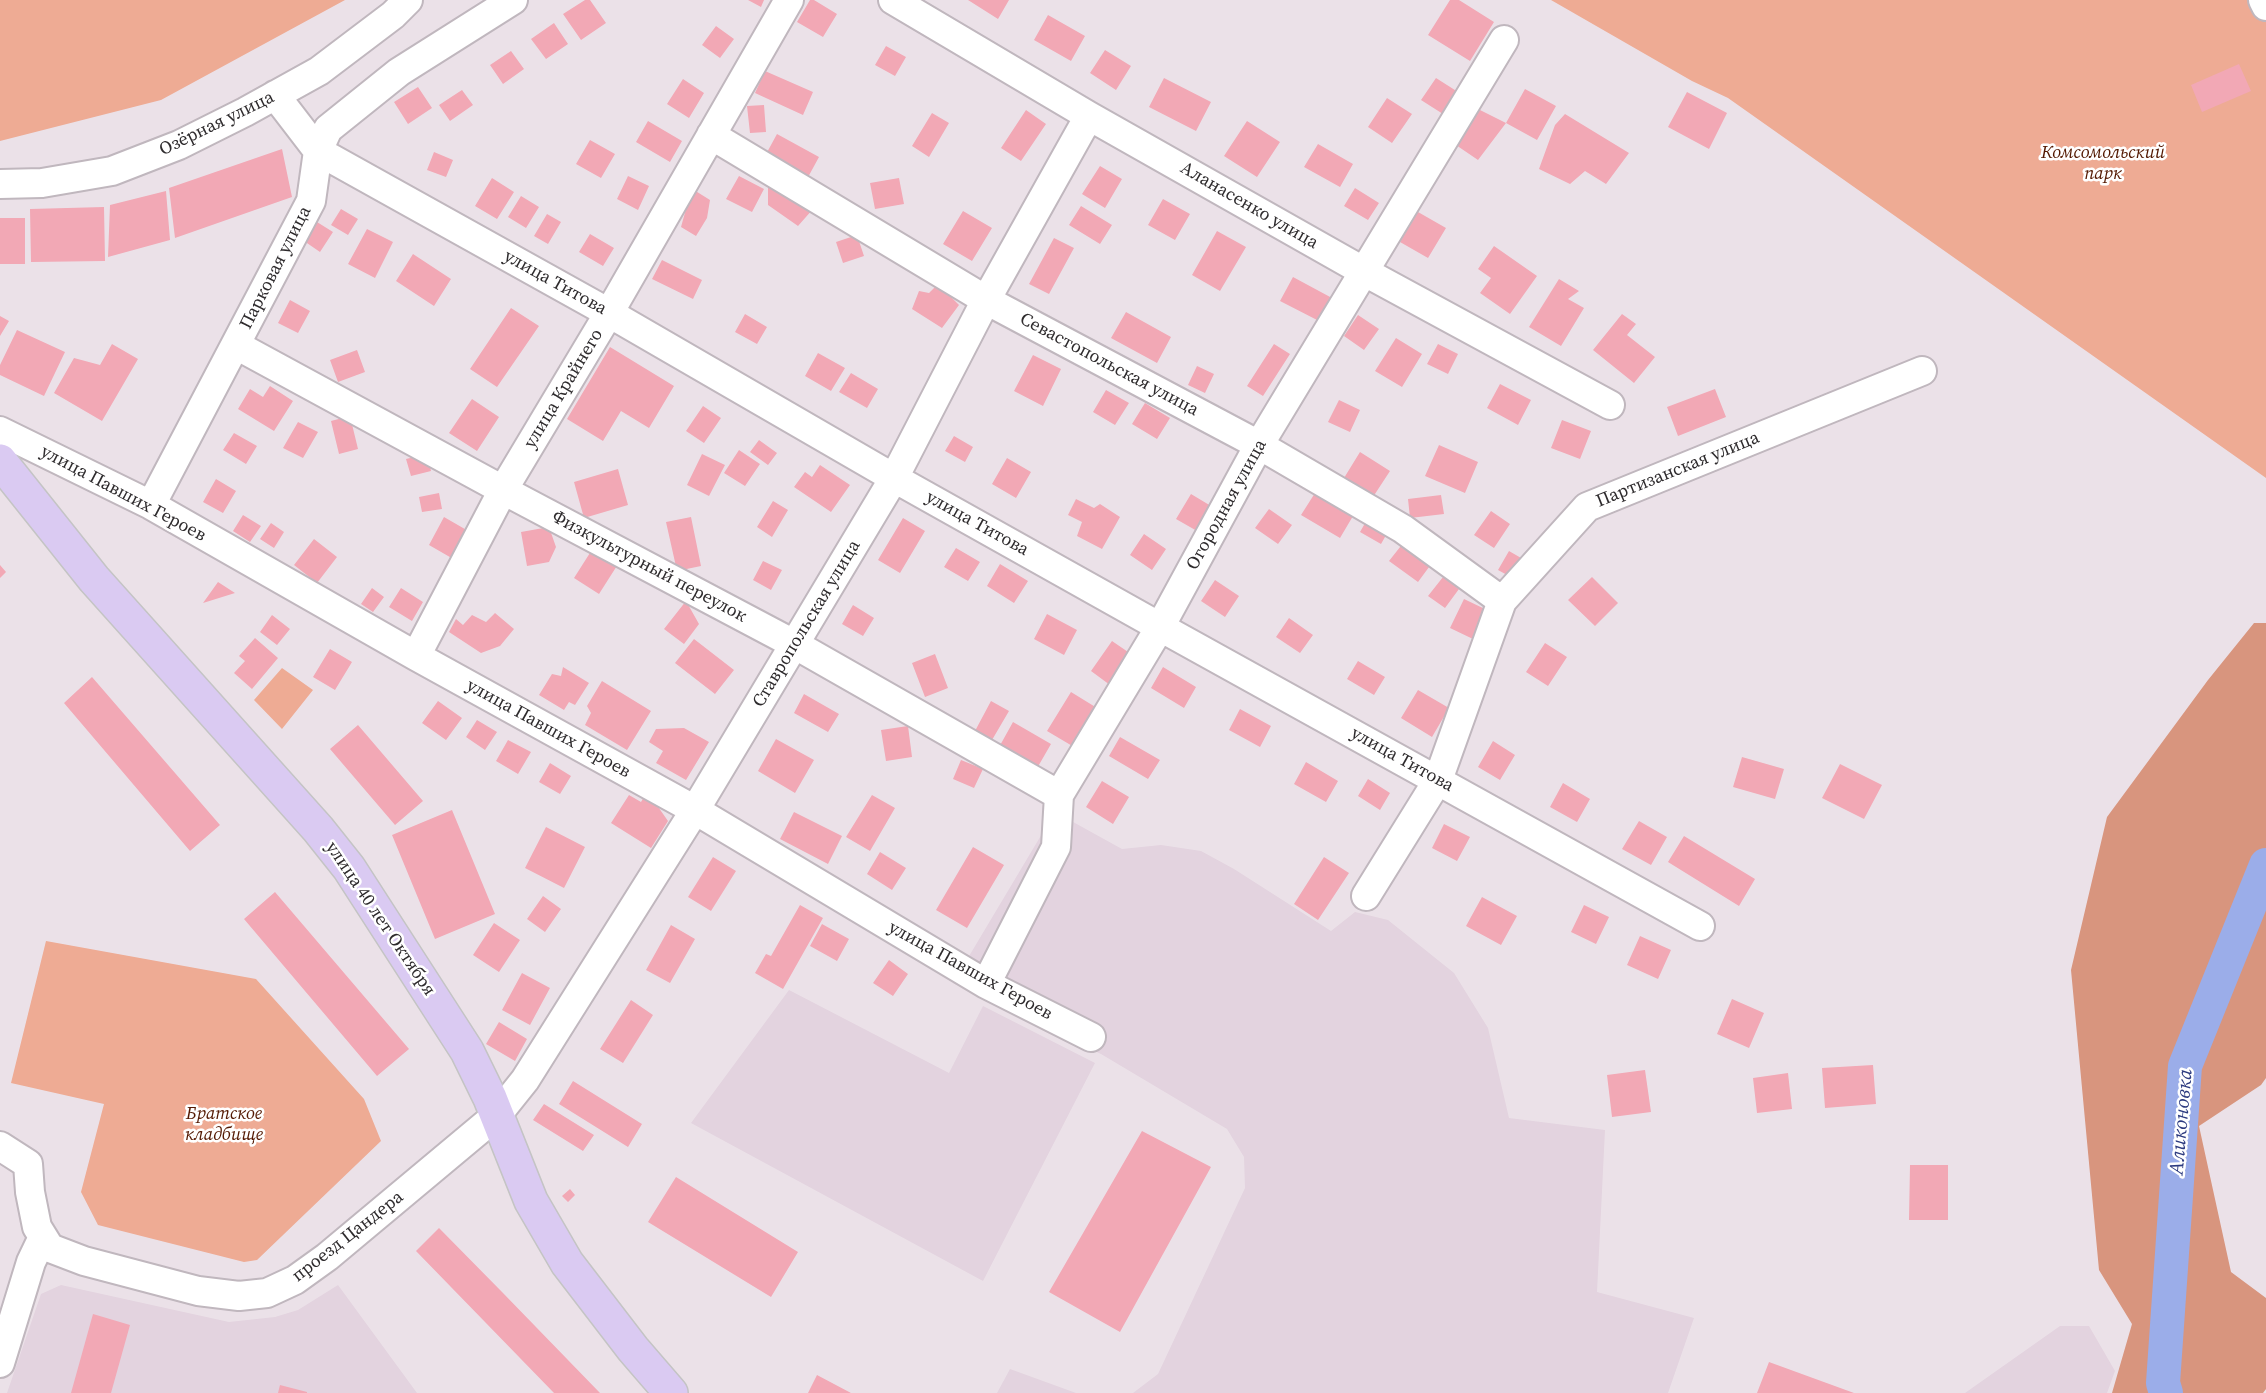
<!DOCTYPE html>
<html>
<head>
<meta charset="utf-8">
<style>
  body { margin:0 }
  canvas { display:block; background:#ebe1e8 }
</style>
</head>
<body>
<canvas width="2266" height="1393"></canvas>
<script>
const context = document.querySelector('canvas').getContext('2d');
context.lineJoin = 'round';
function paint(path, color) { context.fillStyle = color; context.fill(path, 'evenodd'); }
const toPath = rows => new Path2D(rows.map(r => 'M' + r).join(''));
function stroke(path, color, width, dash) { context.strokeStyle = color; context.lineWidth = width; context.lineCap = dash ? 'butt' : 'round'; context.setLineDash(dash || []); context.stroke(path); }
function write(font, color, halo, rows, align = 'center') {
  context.font = font + ' "Source Serif 4",serif'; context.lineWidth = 5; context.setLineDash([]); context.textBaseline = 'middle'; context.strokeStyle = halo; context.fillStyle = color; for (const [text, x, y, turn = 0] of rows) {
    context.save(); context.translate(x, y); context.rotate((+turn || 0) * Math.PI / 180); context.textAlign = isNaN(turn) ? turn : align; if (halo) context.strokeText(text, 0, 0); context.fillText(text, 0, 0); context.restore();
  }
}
paint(toPath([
  [1055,812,1122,849,1161,845,1201,851,1234,869,1331,931,1355,912,1388,920,1454,973,1488,1028,1509,1118,1605,1130,1597,1292,1694,1318,1668,1393,1133,1393,1158,1374,1245,1188,1244,1157,1227,1129,1101,1054,953,983],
  [789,990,949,1073,983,1006,1095,1063,983,1281,691,1123],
  [61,1285,229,1322,275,1317,298,1310,338,1285,417,1393,7,1393,41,1294],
  [2060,1326,2089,1326,2115,1371,2107,1393,1965,1393],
  [1010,1369,1076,1393,997,1393]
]), '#e3d3df');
paint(toPath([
  [0,0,345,0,161,100,0,141],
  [1551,0,2266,0,2266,478,1728,98,1692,81],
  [282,668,313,690,282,729,254,700],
  [46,941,256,979,364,1099,381,1141,257,1260,244,1262,98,1225,81,1192,104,1104,11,1083]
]), '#eeab94');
paint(toPath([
  [2254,623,2266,623,2266,1078,2261,1085,2199,1126,2231,1272,2266,1298,2266,1389,2263,1393,2112,1393,2132,1324,2099,1270,2071,970,2107,817,2208,680]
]), '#d8957e');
stroke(toPath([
  [2166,1393,2163,1383,2185,1066,2266,865]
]), '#9bade9', 34);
paint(toPath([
  [585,0,590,0,606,23,581,40,563,14],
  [748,0,764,0,761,7],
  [810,0,814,0,837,14,823,37,797,22],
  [968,0,1009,0,998,19],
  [1450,0,1459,0,1494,22,1470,61,1428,35],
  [1048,15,1085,36,1071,61,1034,40],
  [554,23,568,44,546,59,531,39],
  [716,26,734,39,720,58,702,45],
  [886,46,906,57,895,76,875,65],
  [1105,50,1131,66,1116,90,1090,73],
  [511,51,524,69,503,84,490,65],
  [2239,64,2251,91,2202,112,2191,85],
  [765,71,813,92,803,115,755,93],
  [1164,78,1211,102,1196,131,1149,107],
  [1436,78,1458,92,1443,114,1421,100],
  [683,79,704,93,689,118,667,104],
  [418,87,432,108,408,124,394,102],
  [1525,89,1556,106,1537,140,1506,123],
  [462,90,473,105,450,121,439,105],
  [1687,92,1727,113,1709,149,1668,127],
  [1387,98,1412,114,1392,143,1368,127],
  [764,105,766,132,750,133,747,106],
  [1026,110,1046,124,1021,161,1001,148],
  [1480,110,1506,123,1478,160,1456,145],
  [932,113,949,123,929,157,912,146],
  [1565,114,1629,153,1606,184,1585,171,1570,184,1539,169,1555,125],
  [648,121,682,141,670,162,636,142],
  [1247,121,1280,142,1257,177,1224,156],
  [777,134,819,157,807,179,765,156],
  [590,140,615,154,601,178,576,164],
  [1318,144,1353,164,1340,187,1304,167],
  [282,149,292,197,175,238,169,188],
  [434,152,453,160,446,177,427,170],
  [1100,166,1122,179,1105,208,1082,194],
  [628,176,649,186,638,210,617,199],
  [739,176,764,189,752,212,726,199],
  [492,178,514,192,497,219,475,206],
  [899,178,904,204,875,209,870,183],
  [768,181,813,209,798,226,768,205],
  [1355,188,1379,203,1368,220,1344,206],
  [694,190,710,200,707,218,696,236,681,227,686,209,684,202],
  [166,191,170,240,108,257,110,205],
  [521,196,539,207,526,228,508,217],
  [1163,199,1190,214,1175,240,1148,225],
  [1081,206,1112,225,1100,244,1069,225],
  [104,207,105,261,31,262,30,209],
  [341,209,358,219,348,235,331,225],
  [963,211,992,228,972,261,943,244],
  [1418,212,1446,228,1428,258,1400,242],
  [547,214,561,222,548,244,534,236],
  [0,218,25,218,25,264,0,264],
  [317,222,333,232,320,252,304,241],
  [367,229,393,242,375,278,348,264],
  [1217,231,1246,247,1220,291,1192,275],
  [590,234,614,248,603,266,579,252],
  [857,235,864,256,843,263,836,242],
  [1054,238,1074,248,1049,294,1029,284],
  [1494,246,1537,276,1510,314,1480,293,1491,278,1478,269],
  [413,254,451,279,434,306,396,281],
  [662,260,702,280,693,299,652,279],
  [1293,277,1332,298,1319,321,1280,301],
  [1559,279,1579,291,1568,299,1584,308,1561,346,1529,327],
  [938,284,959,305,942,328,912,309,919,291,929,293],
  [290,300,310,311,298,333,278,323],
  [511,308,539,326,497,387,470,369],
  [1126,312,1171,337,1157,363,1111,338],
  [745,314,767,327,757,344,735,332],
  [1622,314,1636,324,1627,335,1655,357,1634,383,1593,350],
  [1358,315,1379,329,1364,350,1344,336],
  [0,316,9,321,0,336],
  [17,330,65,352,44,396,0,375,0,365],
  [1396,338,1422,354,1402,387,1375,371],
  [112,344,138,359,102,421,54,393,74,358,100,365],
  [1274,344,1290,354,1263,396,1247,386],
  [1438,344,1458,354,1448,374,1427,364],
  [610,347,674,386,649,428,621,411,603,441,567,419],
  [357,350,365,372,338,382,330,360],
  [818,353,845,368,831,391,805,376],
  [1033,355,1061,369,1043,406,1014,391],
  [1197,366,1214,374,1205,393,1188,385],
  [851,373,878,389,867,408,839,392],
  [1500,384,1531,400,1518,425,1487,408],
  [270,386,293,401,274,431,238,409,250,389,263,397],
  [1715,389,1726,417,1678,436,1667,407],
  [1106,390,1129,403,1115,425,1093,412],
  [472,399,499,417,477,451,449,433],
  [1339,400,1360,410,1350,432,1328,422],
  [1145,403,1170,418,1157,439,1132,424],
  [703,406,721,418,704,443,686,431],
  [350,416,358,449,339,454,331,421],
  [1562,420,1591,431,1580,459,1551,448],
  [298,422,318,432,303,458,283,448],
  [234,433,257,446,246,464,223,450],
  [954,436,973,447,965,462,945,451],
  [759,440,777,453,768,465,750,452],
  [1439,445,1478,462,1465,493,1425,476],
  [739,450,760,464,745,486,724,473],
  [1360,452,1390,471,1373,497,1344,478],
  [427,454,431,471,411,476,406,459],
  [702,454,725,465,709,496,687,485],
  [1007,458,1031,472,1016,498,992,484],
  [820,465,850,485,831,512,794,487,805,472,812,477],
  [618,469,628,505,584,518,574,482],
  [216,479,236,491,223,513,203,502],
  [439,493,442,509,422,512,419,497],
  [1315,493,1353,516,1340,538,1301,515],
  [1191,494,1211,506,1197,531,1176,519],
  [1441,495,1444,514,1410,518,1408,499],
  [1076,499,1094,508,1100,504,1120,517,1102,549,1077,536,1082,522,1068,515],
  [773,501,788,510,772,537,757,527],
  [1269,509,1292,525,1278,544,1255,528],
  [1491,511,1510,524,1494,548,1474,535],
  [243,515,261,526,250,542,233,531],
  [444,517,470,532,455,560,429,545],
  [691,517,701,566,677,571,666,522],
  [903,518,925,531,900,573,878,560],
  [1368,518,1389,530,1381,544,1360,532],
  [271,523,284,532,274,548,260,539],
  [549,527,556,547,549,562,527,566,521,532],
  [1144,534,1166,549,1152,570,1130,555],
  [314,539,337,557,317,583,294,565],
  [1404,542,1432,563,1418,582,1389,561],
  [595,545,620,561,599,594,574,578],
  [956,548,980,562,968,581,944,567],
  [1509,551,1528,562,1518,581,1498,570],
  [763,561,782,570,771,590,753,580],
  [1000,564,1028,581,1014,603,987,586],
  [0,565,6,572,0,578],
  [1443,577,1459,589,1445,608,1428,596],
  [1592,577,1618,603,1595,626,1568,600],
  [1215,580,1239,596,1225,617,1201,601],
  [218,582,235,593,203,603],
  [372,588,384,597,373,612,361,604],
  [401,588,423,602,412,621,389,607],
  [1464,599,1487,610,1473,639,1450,628],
  [686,601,699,624,684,644,664,629],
  [853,605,874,618,863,636,842,624],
  [495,613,514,629,500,646,481,653,449,632,456,619,463,625,472,615,486,622],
  [1047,614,1077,630,1064,655,1034,639],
  [272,615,290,629,277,645,260,632],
  [1289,618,1313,635,1300,653,1276,637],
  [255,638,278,658,252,689,234,673,245,661,239,656],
  [694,639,734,670,715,694,675,663],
  [1112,641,1131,654,1110,685,1091,671],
  [1545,643,1567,657,1548,686,1526,672],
  [330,649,352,662,335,690,313,677],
  [935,654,948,688,925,697,912,663],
  [1358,661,1385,677,1374,695,1347,679],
  [563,667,589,683,575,705,569,702,564,710,539,695,552,674,561,676],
  [1163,667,1196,687,1184,708,1151,688],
  [92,677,220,825,190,851,64,703],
  [602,681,651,711,627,750,585,725,591,713,587,706],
  [1418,690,1449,708,1432,737,1401,718],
  [1071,692,1097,708,1074,747,1047,731],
  [804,694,839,714,828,732,794,713],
  [438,701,462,718,446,740,422,723],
  [991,701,1009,711,992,740,975,731],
  [1240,709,1271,726,1260,747,1229,730],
  [477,720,497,732,485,750,466,737],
  [1013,722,1051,744,1036,770,998,749],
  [358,725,423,801,395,825,330,749],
  [908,726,912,757,886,761,881,730],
  [684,728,709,742,686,780,656,763,663,751,649,742,656,729],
  [1120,737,1160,760,1148,779,1109,756],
  [776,739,814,760,795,793,758,771],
  [508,740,531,752,518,774,496,761],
  [1493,741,1515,755,1500,780,1478,767],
  [1742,757,1784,769,1775,799,1733,787],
  [961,760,983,769,974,788,953,779],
  [1306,762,1338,781,1326,802,1294,784],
  [550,763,571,776,560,794,539,782],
  [1840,764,1882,785,1864,819,1822,798],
  [1368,779,1390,793,1380,810,1358,796],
  [1102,781,1129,797,1113,824,1086,807],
  [1563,783,1590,799,1577,822,1550,807],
  [629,795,641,802,645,795,654,801,668,821,651,848,611,823],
  [872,795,895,808,870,851,846,837],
  [452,810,495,914,435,939,392,835],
  [794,812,842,836,828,864,780,839],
  [1639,821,1667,837,1651,865,1622,849],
  [1444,824,1470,837,1457,861,1432,848],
  [546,827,585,847,564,888,525,868],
  [1684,836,1755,879,1739,906,1668,862],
  [973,847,1004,865,967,928,936,910],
  [880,852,906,868,892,890,867,874],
  [713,857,736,871,711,911,688,897],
  [1324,857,1349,873,1318,920,1294,904],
  [275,892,409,1049,377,1076,244,919],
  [543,896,561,909,545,932,527,919],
  [1482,897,1517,916,1501,945,1466,926],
  [800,905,823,918,783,989,755,973,766,954,771,956],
  [1584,905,1609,917,1596,944,1571,932],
  [494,923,520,940,499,972,473,955],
  [822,924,849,939,837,961,810,946],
  [671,925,695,939,670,983,646,970],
  [1640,936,1671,950,1658,979,1627,965],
  [889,960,908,974,893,996,873,983],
  [522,973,550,988,530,1025,502,1010],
  [1732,999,1764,1013,1749,1048,1717,1034],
  [631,1000,653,1015,623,1063,600,1049],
  [499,1022,527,1039,515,1061,486,1044],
  [1873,1065,1876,1104,1825,1108,1822,1068],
  [1645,1070,1651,1112,1612,1117,1607,1075],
  [1788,1073,1792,1109,1757,1113,1753,1078],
  [573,1081,642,1124,628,1147,559,1104],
  [544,1104,594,1135,583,1151,533,1120],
  [1142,1131,1211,1167,1120,1332,1049,1292],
  [1910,1165,1948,1165,1948,1220,1909,1220],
  [676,1177,798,1252,771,1297,648,1222],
  [570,1189,575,1195,568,1202,562,1196],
  [439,1228,503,1293,600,1393,554,1393,416,1251],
  [93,1314,130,1325,111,1393,71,1393],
  [1769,1362,1854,1393,1757,1393],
  [817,1375,851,1393,808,1393],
  [280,1385,307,1392,307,1393,278,1393]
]), '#f2a8b5');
const minor = toPath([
  [893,0,1089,116,1363,271,1610,405],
  [2263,0,2266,6],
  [275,95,318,151,609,313,894,478,1160,627,1700,926],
  [711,135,986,300,1259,445,1403,529,1502,601],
  [0,184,42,183,112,171,179,145,245,112,319,71,393,15,408,0],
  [236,345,503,490,794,644,1059,795],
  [0,431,151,505,416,656,695,810,986,984,1091,1037],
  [151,505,311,201,318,151,328,129,399,72,513,0],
  [416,656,503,490,609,313,789,0],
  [1366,896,1438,780,1502,601,1587,507,1922,371],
  [986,984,1056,847,1059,795,1160,627,1259,445,1504,40],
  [0,1146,28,1164,30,1192,37,1227,50,1248,84,1261,198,1291,239,1296,267,1293,295,1280,327,1257,497,1115,525,1080,695,810,894,478,986,300,1089,116],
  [0,1363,31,1262,43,1237]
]);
const major = toPath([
  [0,461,94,579,318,829,349,868,467,1051,490,1098,531,1201,567,1263,633,1349,671,1393]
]);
stroke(minor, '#c0b7be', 32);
stroke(major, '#c4c4c4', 36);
stroke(minor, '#fff', 28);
stroke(major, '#dacaf2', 33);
write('18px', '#2e2b2d', '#fff', [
  ["Озёрная улица",217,124,-26],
  ["Аланасенко улица",1249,206,30],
  ["Парковая улица",276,268,-63],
  ["улица Титова",555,283,29],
  ["Севастопольская улица",1109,365,28],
  ["улица Крайнего",564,389,-59],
  ["Партизанская улица",1678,470,-22],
  ["улица Павших Героев",123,494,28],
  ["Огородная улица",1227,505,-61],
  ["улица Титова",977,524,29],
  ["Физкультурный переулок",649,567,28],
  ["Ставропольская улица",807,624,-59],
  ["улица Павших Героев",548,729,29],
  ["улица Титова",1402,760,29],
  ["улица 40 лет Октября",380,919,56],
  ["улица Павших Героев",970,971,29],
  ["проезд Цандера",348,1237,-38]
]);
write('italic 18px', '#531801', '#fff', [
  ["Комсомольский",2103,153],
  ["парк",2103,174],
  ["Братское",224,1114],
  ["кладбище",224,1135]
]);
write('italic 20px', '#2c3a7f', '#fff', [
  ["Аликоновка",2182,1122,-85]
]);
</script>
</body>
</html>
